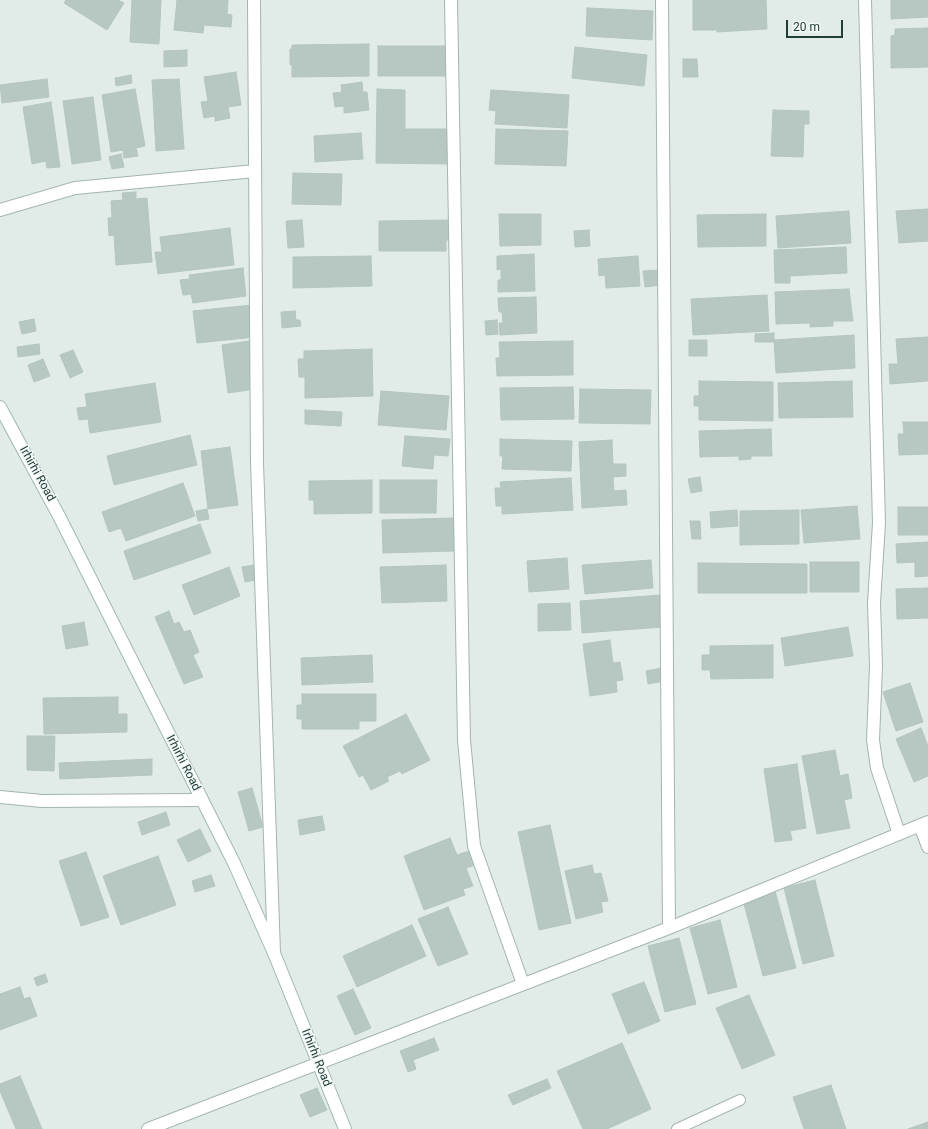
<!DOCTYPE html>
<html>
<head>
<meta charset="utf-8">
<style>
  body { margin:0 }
  #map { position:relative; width:928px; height:1129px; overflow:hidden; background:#e1ece8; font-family:Roboto,sans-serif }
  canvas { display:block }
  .scale { position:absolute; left:786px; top:20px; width:57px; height:18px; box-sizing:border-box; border:2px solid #213d38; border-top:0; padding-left:5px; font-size:12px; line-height:14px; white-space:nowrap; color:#213d38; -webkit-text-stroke:3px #f2f8f6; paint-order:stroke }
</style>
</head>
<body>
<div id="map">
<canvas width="928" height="1129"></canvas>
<div class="scale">20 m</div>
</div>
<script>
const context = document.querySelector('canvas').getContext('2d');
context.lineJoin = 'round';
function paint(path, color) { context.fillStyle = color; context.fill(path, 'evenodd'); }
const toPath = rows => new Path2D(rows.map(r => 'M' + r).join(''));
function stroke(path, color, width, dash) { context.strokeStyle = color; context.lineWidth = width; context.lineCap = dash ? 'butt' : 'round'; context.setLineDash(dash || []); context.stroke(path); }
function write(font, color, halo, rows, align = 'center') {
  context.font = font + ' Roboto,sans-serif'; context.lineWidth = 3; context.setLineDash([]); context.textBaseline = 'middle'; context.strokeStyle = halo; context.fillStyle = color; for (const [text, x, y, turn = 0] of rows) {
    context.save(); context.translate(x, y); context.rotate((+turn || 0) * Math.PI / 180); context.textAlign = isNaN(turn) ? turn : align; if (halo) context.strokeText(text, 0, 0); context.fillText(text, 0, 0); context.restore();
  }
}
const building = toPath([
  [66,0,118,0,124,3,107,30,64,3,66,0],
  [132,0,161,0,159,44,130,42,132,0],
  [177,0,228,0,227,14,232,15,231,27,204,25,203,33,174,30,177,0],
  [693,0,766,0,767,29,717,32,717,30,693,30,693,0],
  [891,0,928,0,928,17,891,19,891,0],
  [587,8,653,11,652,40,586,36,587,8],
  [928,28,928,67,891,68,891,36,895,35,895,29,928,28],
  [369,44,369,76,292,77,292,64,290,65,290,49,292,49,292,45,369,44],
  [378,46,448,46,448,76,378,76,378,46],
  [575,47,647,55,644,86,572,78,575,47],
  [187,50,187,66,164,67,164,51,187,50],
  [683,59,697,59,698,77,683,77,683,59],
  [236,72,241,105,228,107,230,118,215,121,215,116,204,118,201,102,208,101,204,77,236,72],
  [131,75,132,83,116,86,115,78,131,75],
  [47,79,49,97,2,103,0,85,47,79],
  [179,79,184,149,156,151,152,80,179,79],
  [362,82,363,92,367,92,369,110,344,113,344,106,335,107,333,93,342,92,341,85,362,82],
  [135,89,145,146,136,148,138,156,124,158,123,150,111,152,102,95,135,89],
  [377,89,405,90,405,129,448,129,447,164,376,163,377,89],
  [491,90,569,95,567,128,495,124,496,111,489,110,491,90],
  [93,97,101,160,72,164,63,101,93,97],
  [51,102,60,167,47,168,46,161,32,164,23,107,51,102],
  [773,110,809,111,809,124,804,124,803,157,771,156,773,110],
  [496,129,568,131,566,166,495,164,496,129],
  [361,133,363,159,315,162,314,136,361,133],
  [121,154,124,167,112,169,109,157,121,154],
  [293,173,342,174,341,205,292,204,293,173],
  [136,192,136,199,147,198,152,262,116,265,114,235,109,236,108,218,112,218,111,201,123,200,122,193,136,192],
  [928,209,928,241,899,243,896,211,928,209],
  [849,211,851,243,778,248,776,216,849,211],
  [499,214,541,214,541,245,500,246,499,214],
  [766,214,766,246,698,247,697,215,766,214],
  [302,220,304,247,288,248,286,221,302,220],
  [451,220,451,240,446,240,446,251,379,251,379,221,451,220],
  [230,228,234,265,158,274,155,252,162,252,160,237,230,228],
  [589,230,590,246,575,247,574,231,589,230],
  [846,247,847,273,790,276,790,283,775,283,774,250,846,247],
  [534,254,535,291,498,292,498,280,501,280,501,269,497,270,497,256,534,254],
  [371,256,372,286,293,288,293,257,371,256],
  [638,256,640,286,606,288,605,275,599,276,598,259,638,256],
  [243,268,246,296,193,303,191,294,183,295,180,280,190,279,189,275,243,268],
  [660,270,661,285,645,287,643,271,660,270],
  [849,289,853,321,833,321,833,326,810,327,810,323,776,324,775,292,849,289],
  [767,295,769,331,693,335,691,299,767,295],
  [536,297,537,333,500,335,499,323,503,323,502,312,499,312,498,298,536,297],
  [252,305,255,337,197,343,193,311,252,305],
  [295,311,296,320,300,320,301,326,282,328,281,312,295,311],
  [34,319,36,331,22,334,19,322,34,319],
  [497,320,498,334,486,335,485,321,497,320],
  [774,333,774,342,755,342,755,334,774,333],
  [854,335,855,368,776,373,774,340,854,335],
  [928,337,928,381,890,384,889,364,898,364,896,339,928,337],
  [689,340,707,340,707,356,689,356,689,340],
  [249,341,255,389,228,393,222,345,249,341],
  [573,341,573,375,497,376,496,358,500,358,499,342,573,341],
  [39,344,40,354,18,357,17,347,39,344],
  [372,349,373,396,305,398,305,377,299,377,298,359,304,359,304,351,372,349],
  [73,350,83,372,70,378,60,355,73,350],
  [43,359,50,376,34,382,28,365,43,359],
  [699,381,773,382,773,421,699,420,699,406,694,406,694,396,699,396,699,381],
  [852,381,853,417,779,418,778,383,852,381],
  [155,383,161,422,90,433,88,419,79,420,77,408,87,407,85,394,155,383],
  [573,387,574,419,501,420,500,388,573,387],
  [580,389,651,390,650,424,579,423,580,389],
  [381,391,449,396,446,430,378,425,381,391],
  [305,410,342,412,341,426,305,424,305,410],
  [903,422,928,422,928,454,899,455,898,434,904,434,903,422],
  [771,429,772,456,751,456,751,459,739,460,739,456,700,457,699,431,771,429],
  [190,435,197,465,114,485,107,456,190,435],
  [405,436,450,439,448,456,434,455,433,469,402,466,405,436],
  [500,439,572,441,571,471,502,469,503,456,500,456,500,439],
  [612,440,613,464,626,464,626,476,613,477,614,491,626,490,627,505,582,508,579,442,612,440],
  [230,447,238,505,208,509,201,451,230,447],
  [700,477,702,491,691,493,688,479,700,477],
  [571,478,573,510,502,514,502,506,496,506,495,488,501,488,500,482,571,478],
  [372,480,372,513,314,514,314,500,309,500,309,481,372,480],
  [380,480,437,480,436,513,380,513,380,480],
  [183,483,195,516,126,541,121,528,109,532,102,512,183,483],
  [857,506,860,539,804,543,801,510,857,506],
  [898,507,928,507,928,535,898,535,898,507],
  [207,509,209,519,198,521,196,511,207,509],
  [737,510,738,526,711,528,710,512,737,510],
  [799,510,799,544,740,545,740,511,799,510],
  [453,518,454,551,383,553,382,520,453,518],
  [690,521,700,521,701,539,692,539,690,521],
  [200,524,211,553,134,580,124,551,200,524],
  [928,542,928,576,915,577,915,562,897,563,896,544,928,542],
  [567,558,569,589,529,592,527,561,567,558],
  [651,560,653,588,585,594,582,565,651,560],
  [810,562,859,562,859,592,810,592,810,562],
  [698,563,807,564,807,593,698,593,698,563],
  [254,565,256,580,245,582,242,567,254,565],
  [446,565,447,601,382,603,380,567,446,565],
  [229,567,240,596,194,615,182,585,229,567],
  [928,588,928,618,897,619,896,589,928,588],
  [661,595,663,627,582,633,580,601,661,595],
  [570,603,571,630,538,631,538,604,570,603],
  [169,611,174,624,179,622,184,632,190,630,199,652,193,655,203,677,184,684,155,617,169,611],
  [84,622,88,645,66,649,62,626,84,622],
  [848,627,853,656,785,666,781,638,848,627],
  [610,640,613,663,620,662,623,680,616,681,617,692,590,696,583,644,610,640],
  [773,645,773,678,711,679,710,670,702,670,702,655,710,655,710,646,773,645],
  [372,655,373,682,302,685,301,658,372,655],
  [662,668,665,681,648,684,646,671,662,668],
  [910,683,923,722,896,731,883,692,910,683],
  [302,694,376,694,376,721,359,721,359,729,302,729,302,719,297,719,297,705,302,705,302,694],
  [118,697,118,714,127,714,127,732,44,734,43,698,118,697],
  [406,714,430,760,402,774,400,771,387,777,389,781,371,790,363,775,359,777,343,746,406,714],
  [921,728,928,746,928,776,914,782,896,739,921,728],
  [27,736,55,736,54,771,27,770,27,736],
  [835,750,840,776,848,774,852,798,844,800,850,828,817,834,802,756,835,750],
  [152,759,152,775,60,779,59,763,152,759],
  [797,764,806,828,790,831,792,840,775,842,764,769,797,764],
  [252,788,263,827,249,831,238,792,252,788],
  [166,812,170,825,142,835,138,822,166,812],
  [322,816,325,830,300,835,298,820,322,816],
  [550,825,571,923,539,930,518,832,550,825],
  [200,829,211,851,188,862,177,840,200,829],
  [450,838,457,855,469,851,475,865,466,868,473,886,463,889,465,895,424,910,404,856,450,838],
  [86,852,109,917,81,926,59,861,86,852],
  [158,856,176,905,121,925,103,876,158,856],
  [592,865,594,874,601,873,608,901,601,902,603,912,576,919,565,871,592,865],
  [211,875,215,886,195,892,192,881,211,875],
  [815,880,834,956,803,964,784,888,815,880],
  [775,891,796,968,763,976,743,900,775,891],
  [448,907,468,954,438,966,418,919,448,907],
  [720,920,737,987,708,994,690,928,720,920],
  [412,925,426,956,357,987,343,956,412,925],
  [679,938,696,1004,665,1012,648,946,679,938],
  [45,974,48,982,37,986,34,978,45,974],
  [644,982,660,1021,628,1034,612,994,644,982],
  [20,987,24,999,30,997,37,1016,0,1030,0,994,20,987],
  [353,989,371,1028,355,1035,337,996,353,989],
  [749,995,775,1055,742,1069,716,1008,749,995],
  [434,1038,439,1050,413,1060,416,1069,408,1072,400,1051,434,1038],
  [622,1043,651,1109,607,1129,583,1129,557,1071,622,1043],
  [20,1076,42,1129,16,1129,0,1091,0,1084,20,1076],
  [547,1079,551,1088,513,1105,508,1095,547,1079],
  [831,1085,846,1129,804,1129,793,1097,831,1085],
  [317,1088,327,1110,310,1117,300,1095,317,1088],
  [928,1122,928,1129,908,1129,928,1122]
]);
paint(building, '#b7c7c2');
stroke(building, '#b4c5c0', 1);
const lane = toPath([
  [677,1129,740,1100]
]);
const street = toPath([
  [254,0,257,463,274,953],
  [451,0,464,740,474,846,523,984],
  [662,0,669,928],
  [865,0,879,523,874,603,876,666,873,740,877,768,899,834],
  [0,210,75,188,255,171],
  [0,797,42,801,201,800],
  [920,825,928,847],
  [148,1129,669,928,928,822]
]);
const secondary = toPath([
  [0,407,59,516,234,863,274,953,345,1129]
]);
stroke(lane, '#a4b4b0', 12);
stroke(street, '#a4b4b0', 14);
stroke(secondary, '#a0b8b2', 14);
stroke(lane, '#fff', 10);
stroke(street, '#fff', 12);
stroke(secondary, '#fff', 12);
write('12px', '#213d38', '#f2f8f6', [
  ["Irhirhi Road",37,474,61],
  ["Irhirhi Road",183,763,63],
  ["Irhirhi Road",316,1058,68]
]);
</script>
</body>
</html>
